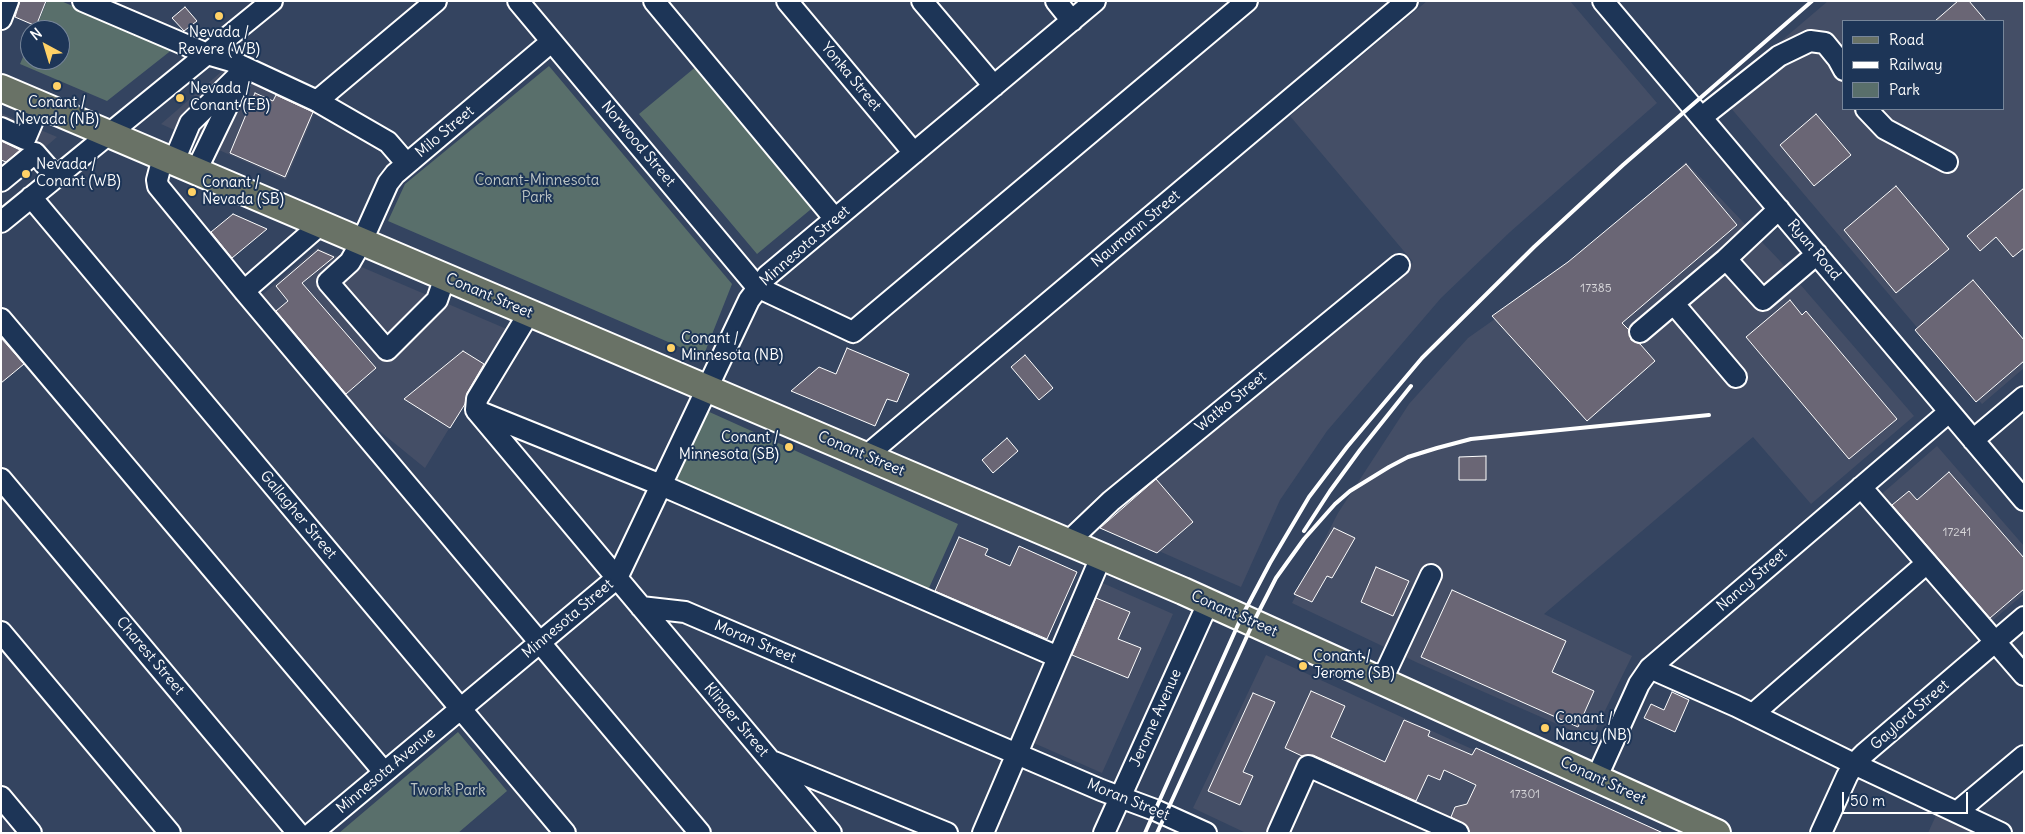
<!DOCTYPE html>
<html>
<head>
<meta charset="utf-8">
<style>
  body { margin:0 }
  #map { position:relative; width:2025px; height:834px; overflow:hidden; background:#344460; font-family:Delius,sans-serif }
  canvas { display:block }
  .frame { position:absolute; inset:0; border:2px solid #fff; pointer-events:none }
  .legend { position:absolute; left:1842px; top:20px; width:162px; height:90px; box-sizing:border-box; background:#1d3557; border:1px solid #77869a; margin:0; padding:6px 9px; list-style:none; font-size:15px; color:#fff }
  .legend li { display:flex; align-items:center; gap:10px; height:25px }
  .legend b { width:25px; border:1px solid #77869a }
  .north { position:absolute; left:20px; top:20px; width:50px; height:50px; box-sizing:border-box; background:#1d3557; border:1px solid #77869a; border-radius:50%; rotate:321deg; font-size:14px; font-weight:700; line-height:20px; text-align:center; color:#fff }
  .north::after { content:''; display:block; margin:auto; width:18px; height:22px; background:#ffd166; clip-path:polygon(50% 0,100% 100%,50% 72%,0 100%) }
  .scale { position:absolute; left:1842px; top:792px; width:126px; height:22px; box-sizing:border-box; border:2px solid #fff; border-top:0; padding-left:6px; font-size:15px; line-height:18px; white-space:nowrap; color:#fff; -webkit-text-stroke:4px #1d3557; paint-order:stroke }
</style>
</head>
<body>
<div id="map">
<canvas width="2025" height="834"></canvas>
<div class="frame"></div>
<ul class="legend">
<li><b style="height:6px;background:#697266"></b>Road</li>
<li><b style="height:6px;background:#fff"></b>Railway</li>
<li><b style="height:14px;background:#596f6b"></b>Park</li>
</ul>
<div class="north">N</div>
<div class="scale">50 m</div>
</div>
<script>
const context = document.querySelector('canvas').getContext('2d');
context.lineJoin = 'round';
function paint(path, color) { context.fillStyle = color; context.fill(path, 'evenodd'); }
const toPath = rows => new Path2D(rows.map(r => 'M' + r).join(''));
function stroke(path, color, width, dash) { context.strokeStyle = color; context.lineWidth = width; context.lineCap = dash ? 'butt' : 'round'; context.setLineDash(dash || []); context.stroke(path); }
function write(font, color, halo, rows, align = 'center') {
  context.font = font + ' Delius,sans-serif'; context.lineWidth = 4; context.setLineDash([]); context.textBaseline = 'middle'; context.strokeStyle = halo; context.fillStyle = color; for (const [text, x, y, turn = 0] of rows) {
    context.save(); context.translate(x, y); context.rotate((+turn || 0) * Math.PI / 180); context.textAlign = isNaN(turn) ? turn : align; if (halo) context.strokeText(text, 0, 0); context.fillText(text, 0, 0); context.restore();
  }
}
paint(toPath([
  [1427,1,1570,1,1657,103,1510,232,1441,298,1327,431,1280,500,1241,587,1095,523,1413,262,1290,116],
  [1828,1,2024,1,2024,368,1982,404,1719,94],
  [1844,21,2004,21,2004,109,1844,109],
  [228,66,318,105,286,180,161,124],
  [1,113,57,137,1,185],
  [1686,162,1780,261,1914,416,1811,504,1753,437,1544,614,1632,656,1591,739,1418,663,1292,603,1338,513,1409,404,1468,338,1570,266],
  [317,248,509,330,425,468,340,399,255,301],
  [1937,446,2024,546,2024,594,1987,625,1877,498],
  [1098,581,1173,614,1102,773,1027,740],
  [1266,655,1454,741,1661,833,1473,833,1301,757,1265,833,1246,833,1193,808],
  [1938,811,1984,833,1928,833]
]), '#444e66');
paint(toPath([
  [47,1,61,1,173,49,107,101,20,64,30,41,30,60,60,60,60,30,35,30],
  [698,65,816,205,757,254,639,114],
  [549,66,732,284,703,357,388,221,405,184],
  [705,410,958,524,924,599,671,485],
  [458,732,507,791,458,833,339,833]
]), '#596f6b');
const building = toPath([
  [20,1,46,1,36,26,15,17,20,1],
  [1958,1,1969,1,1986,21,1935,21,1958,1],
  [185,7,197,21,184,31,172,18,185,7],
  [255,93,273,101,276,95,313,112,285,177,230,153,255,93],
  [1816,114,1851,155,1814,186,1780,145,1816,114],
  [1,141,20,150,6,162,1,160,1,141],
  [1686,164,1737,225,1622,323,1629,330,1631,340,1640,344,1655,361,1587,421,1492,316,1568,262,1686,164],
  [1896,186,1949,249,1896,293,1844,230,1896,186],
  [2024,188,2024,248,2013,257,1996,237,1980,251,1967,236,2024,188],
  [233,214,267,229,232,258,211,232,233,214],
  [318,250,334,257,302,283,376,368,346,394,276,311,288,301,276,286,318,250],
  [1973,280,2024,340,2024,361,1976,402,1915,330,1973,280],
  [1790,300,1802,315,1806,311,1897,419,1849,459,1746,337,1790,300],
  [1,338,24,364,1,383,1,338],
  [847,348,909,374,897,402,887,399,875,426,791,391,819,367,836,374,847,348],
  [463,351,484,364,467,393,465,404,450,428,404,399,463,351],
  [1025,355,1053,388,1039,400,1011,367,1025,355],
  [1007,438,1018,451,993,473,982,460,1007,438],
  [1486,456,1486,480,1459,480,1459,457,1486,456],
  [1949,472,2024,558,2024,589,1990,618,1892,505,1909,491,1917,500,1949,472],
  [1156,479,1193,522,1157,553,1100,528,1156,479],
  [1334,528,1355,538,1332,578,1327,576,1312,602,1294,594,1334,528],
  [959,537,988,549,985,555,1010,566,1019,546,1077,572,1047,639,935,591,959,537],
  [1376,567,1409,581,1393,616,1361,602,1376,567],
  [1452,590,1566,641,1552,672,1594,691,1578,727,1421,657,1452,590],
  [1096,598,1130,612,1118,639,1141,648,1128,678,1072,655,1096,598],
  [1311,691,1345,706,1331,737,1385,762,1404,720,1430,731,1428,736,1472,755,1476,748,1663,833,1470,833,1467,826,1451,817,1455,807,1467,804,1476,785,1444,770,1440,780,1428,775,1416,801,1313,755,1302,756,1285,748,1311,691],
  [1672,692,1689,700,1675,732,1644,718,1651,704,1664,710,1672,692],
  [1253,693,1275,702,1243,772,1253,776,1240,805,1208,791,1253,693]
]);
paint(building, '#6a6675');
stroke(building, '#fff', 1);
const minor = toPath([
  [83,1,207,54,231,61,317,101,388,142,407,164],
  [518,1,757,287,853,332,1247,1],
  [654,1,835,219],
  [787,1,914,153],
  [922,1,994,86],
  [1056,1,1072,21],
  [1603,1,2024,500],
  [1,19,8,1],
  [317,101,436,1],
  [1866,109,1885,129,1947,162],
  [1702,117,1779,56,1810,41,1825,43,1838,59,1844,70],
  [1,128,25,139,40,104],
  [163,157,157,180,158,186,244,291,700,833],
  [174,161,190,123,246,68],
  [196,171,240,80],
  [1,181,35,153,56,177],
  [31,197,565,833],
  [1,222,272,1],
  [1726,259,1763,300,1817,254],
  [445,277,437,300,387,350,328,282,350,262,362,241,388,183,395,174,551,42],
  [244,291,321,224],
  [1674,304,1736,377],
  [529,313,477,399,476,410,831,833],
  [1,319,384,772],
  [1640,332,1726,259,1779,209],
  [480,412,661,485,1058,657],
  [1973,440,2024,397],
  [866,456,1407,1],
  [1,479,298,833],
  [1861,487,2024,675],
  [1068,542,1111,501,1399,265],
  [641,607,685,612,1101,790,1155,810,1206,833],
  [1,632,170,833],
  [1650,668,1736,706,1854,764,2001,833],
  [1382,680,1431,575],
  [1753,714,1927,563],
  [774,762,947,833],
  [1596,779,1639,684,1650,668,1949,412],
  [1,797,31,833],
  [1957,812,2024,756],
  [312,833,617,578,749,300,767,276,1095,1],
  [983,833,1101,557],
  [1104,833,1208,603],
  [1278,833,1308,766,1458,833],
  [1821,833,1847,776,1854,764,1865,753,2024,617]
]);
const major = toPath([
  [1,88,1183,591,1717,833]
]);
stroke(minor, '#fff', 24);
stroke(major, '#fff', 30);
stroke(minor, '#1d3557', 20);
stroke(major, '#697266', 26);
stroke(toPath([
  [1304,531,1330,491,1360,450,1411,386],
  [1145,833,1241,618,1270,563,1309,497,1347,447,1422,358,1534,247,1623,165,1812,1],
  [1157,833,1253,623,1276,578,1304,539,1335,504,1350,491,1389,467,1408,457,1437,448,1471,439,1709,415]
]), '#fff', 4);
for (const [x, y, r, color] of [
  [219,16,5,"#ffd166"],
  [57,86,5,"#ffd166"],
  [180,98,5,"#ffd166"],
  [26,174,5,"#ffd166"],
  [192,192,5,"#ffd166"],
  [671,348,5,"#ffd166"],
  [789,447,5,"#ffd166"],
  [1303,666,5,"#ffd166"],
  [1545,728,5,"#ffd166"]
]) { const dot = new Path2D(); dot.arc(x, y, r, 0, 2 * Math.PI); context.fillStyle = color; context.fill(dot); stroke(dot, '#1d3557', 2); }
write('12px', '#dad9dc', null, [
  ["17385",1596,289],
  ["17241",1957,533],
  ["17301",1525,795]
]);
write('15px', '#fff', '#1d3557', [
  ["Nevada /",219,33,"center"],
  ["Revere (WB)",219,50,"center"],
  ["Nevada /",190,89],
  ["Conant (EB)",190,106],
  ["Conant /",57,103,"center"],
  ["Nevada (NB)",57,120,"center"],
  ["Nevada /",36,165],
  ["Conant (WB)",36,182],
  ["Conant /",202,183],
  ["Nevada (SB)",202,200],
  ["Conant /",681,339],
  ["Minnesota (NB)",681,356],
  ["Conant /",779,438,"right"],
  ["Minnesota (SB)",779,455,"right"],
  ["Conant /",1313,657],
  ["Jerome (SB)",1313,674],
  ["Conant /",1555,719],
  ["Nancy (NB)",1555,736]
], 'left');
write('15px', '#fff', '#1d3557', [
  ["Yonka Street",851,77,50],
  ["Milo Street",445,132,-40],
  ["Norwood Street",638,144,50],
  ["Naumann Street",1136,229,-40],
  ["Minnesota Street",805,246,-41],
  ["Ryan Road",1814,250,50],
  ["Conant Street",489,296,23],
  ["Watko Street",1231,402,-39],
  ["Conant Street",861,454,23],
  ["Gallagher Street",298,515,50],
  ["Nancy Street",1752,580,-41],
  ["Conant Street",1234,614,24],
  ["Minnesota Street",568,619,-40],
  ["Moran Street",755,642,23],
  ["Charest Street",150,656,50],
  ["Gaylord Street",1910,715,-41],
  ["Jerome Avenue",1156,718,-66],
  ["Klinger Street",736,720,50],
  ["Minnesota Avenue",386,771,-40],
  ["Conant Street",1603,781,25],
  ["Moran Street",1128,800,22]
]);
write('15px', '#bdc5c4', '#1d3557', [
  ["Conant-Minnesota",537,181],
  ["Park",537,198],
  ["Twork Park",448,791]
]);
</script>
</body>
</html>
